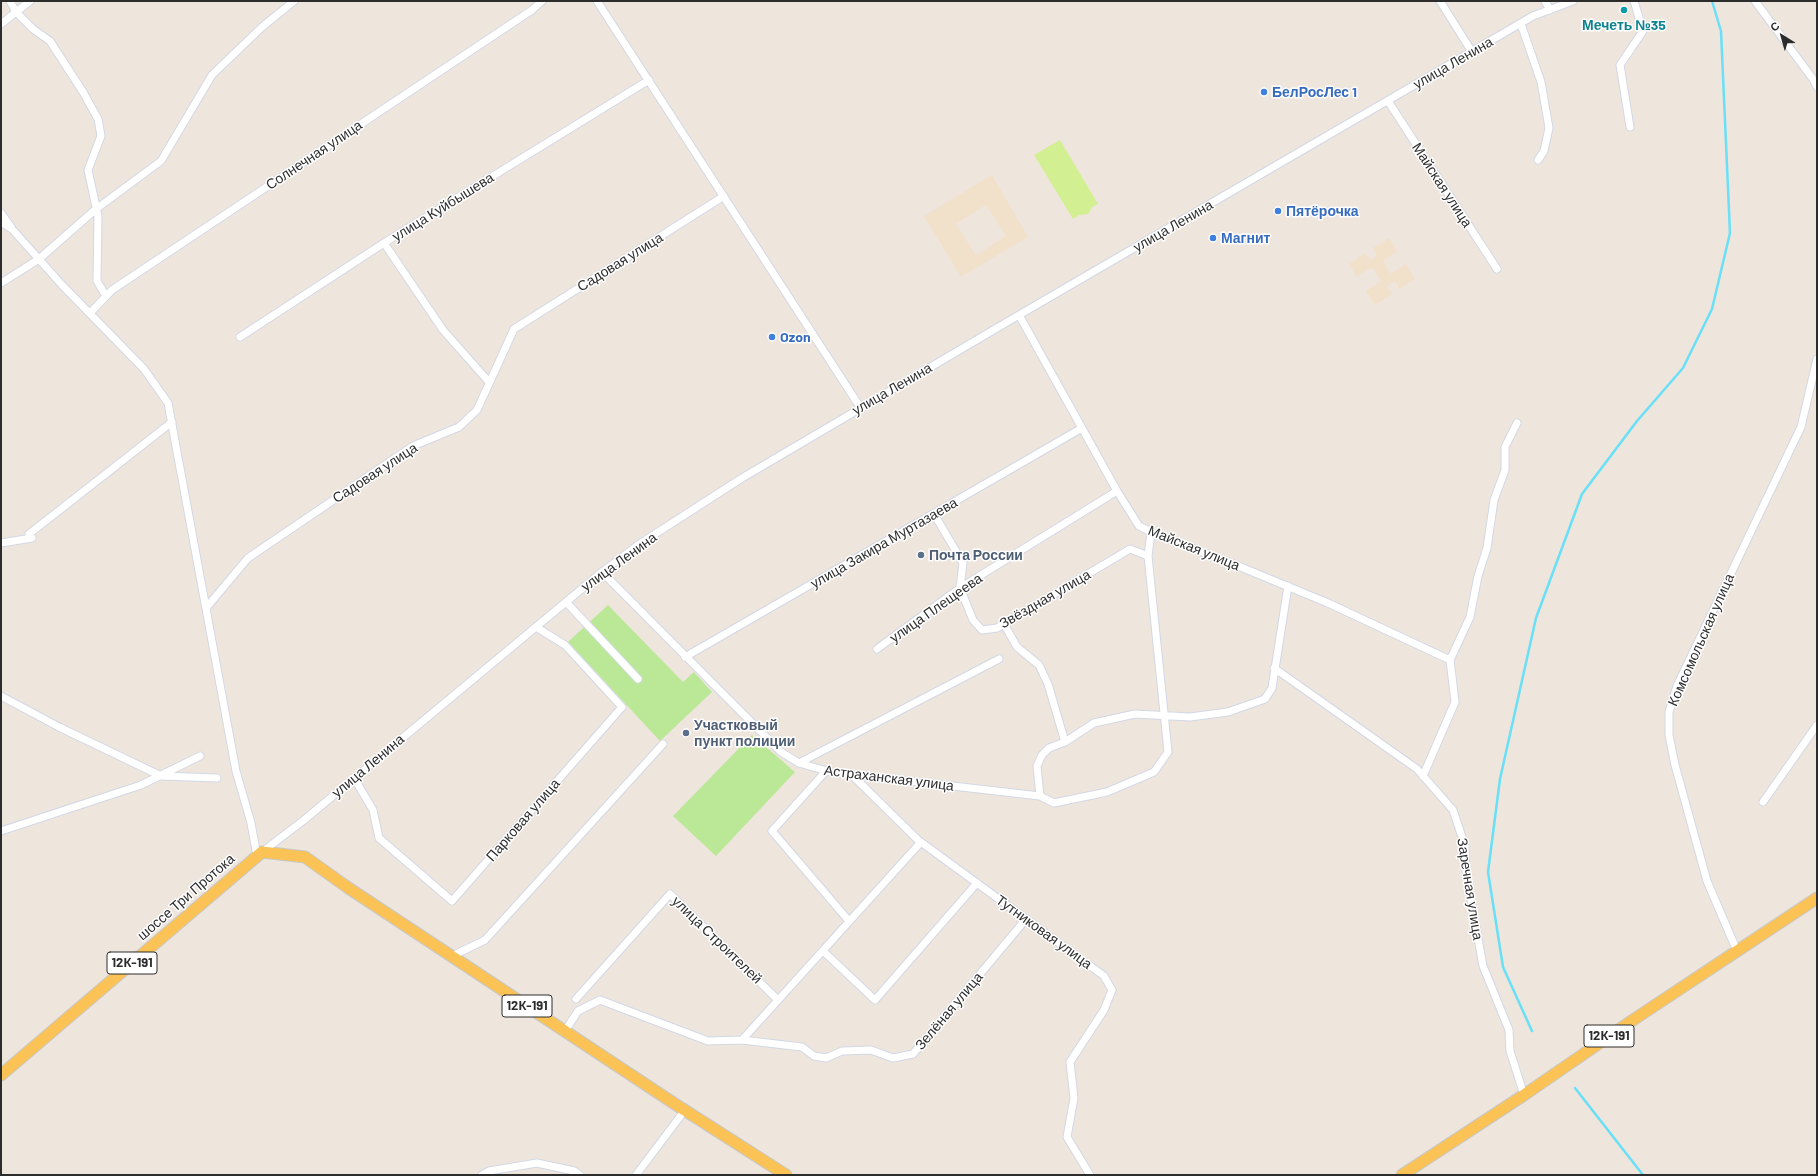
<!DOCTYPE html>
<html>
<head>
<meta charset="utf-8">
<style>
  body { margin:0 }
  #map { position:relative; width:1818px; height:1176px; overflow:hidden; background:#eee5dd; font-family:Barlow,sans-serif }
  canvas { display:block }
  .frame { position:absolute; inset:0; border:2px solid #2c2c2c; pointer-events:none }
  .north { position:absolute; left:1762px; top:16px; width:40px; height:40px; -webkit-text-stroke:3px #fff; paint-order:stroke; rotate:323deg; font-size:11px; font-weight:700; line-height:16px; text-align:center; color:#2c2c2c }
  .north::after { content:''; display:block; margin:auto; width:14px; height:18px; background:#2c2c2c; clip-path:polygon(50% 0,100% 100%,50% 72%,0 100%) }
</style>
</head>
<body>
<div id="map">
<canvas width="1818" height="1176"></canvas>
<div class="frame"></div>
<div class="north">С</div>
</div>
<script>
const context = document.querySelector('canvas').getContext('2d');
context.lineJoin = 'round';
function paint(path, color) { context.fillStyle = color; context.fill(path, 'evenodd'); }
const toPath = rows => new Path2D(rows.map(r => 'M' + r).join(''));
function stroke(path, color, width, dash) { context.strokeStyle = color; context.lineWidth = width; context.lineCap = dash ? 'butt' : 'round'; context.setLineDash(dash || []); context.stroke(path); }
function write(font, color, halo, rows, align = 'center') {
  context.font = font + ' Barlow,sans-serif'; context.lineWidth = 3; context.setLineDash([]); context.textBaseline = 'middle'; context.strokeStyle = halo; context.fillStyle = color; for (const [text, x, y, turn = 0] of rows) {
    context.save(); context.translate(x, y); context.rotate((+turn || 0) * Math.PI / 180); context.textAlign = isNaN(turn) ? turn : align; if (halo) context.strokeText(text, 0, 0); context.fillText(text, 0, 0); context.restore();
  }
}
paint(toPath([
  [992,175,1028,237,961,277,924,216],
  [986,205,1006,236,976,255,956,224],
  [1389,238,1397,251,1383,261,1391,274,1406,264,1415,279,1400,289,1395,281,1387,286,1392,294,1375,305,1366,291,1381,281,1372,267,1357,277,1349,264,1365,253,1370,260,1377,256,1373,248]
]), '#f1e1cb');
paint(toPath([
  [608,605,683,682,694,672,712,692,660,741,568,642],
  [752,735,795,772,716,856,673,816]
]), '#bbe896');
paint(toPath([
  [1060,140,1098,204,1092,207,1088,214,1079,215,1073,219,1034,155]
]), '#d2f091');
stroke(toPath([
  [1532,1031,1503,967,1488,872,1500,779,1536,618,1582,494,1637,421,1683,368,1712,309,1730,233,1721,31,1712,1],
  [1575,1088,1643,1175]
]), '#69e0f7', 2.5);
const street = toPath([
  [10,1,16,12,33,29,50,41,83,92,98,119,101,136,88,170,98,216,97,281,106,296],
  [597,1,860,407],
  [1440,1,1472,52],
  [1545,1,1550,10],
  [1755,1,1813,79,1817,87],
  [1,24,30,1],
  [1521,24,1541,82,1549,128,1544,151,1538,160],
  [1388,101,1497,269],
  [1630,127,1620,65,1643,31,1634,1],
  [1,213,11,227],
  [1,222,12,229,62,285,144,369,168,403,236,771,251,823,257,856],
  [384,243,443,330,489,382],
  [1,283,39,259,96,209,161,161,212,75,262,27,294,1],
  [90,313,112,290,532,10,542,1],
  [1019,315,1117,491,1139,526,1160,536,1226,561,1328,603,1450,660],
  [240,337,384,243,649,80],
  [934,514,963,563,960,588,973,620,982,630,997,628,1130,549,1148,556],
  [29,534,172,422],
  [1,543,32,538],
  [602,572,781,752,799,763,830,772,1040,796,1054,803,1107,792,1154,772,1168,752,1148,556,1151,532],
  [566,602,638,679],
  [206,608,248,558,413,446,459,427,477,410,514,329,724,196],
  [1004,624,1017,647,1039,665,1048,684,1065,742],
  [877,649,960,588,1117,491],
  [685,657,1082,428],
  [1274,668,1417,769,1453,810,1465,846,1466,872,1483,966,1509,1030,1510,1051,1524,1095],
  [1,696,59,727,161,776,217,778],
  [799,763,999,659],
  [826,771,772,831,849,921],
  [852,775,918,840,1104,976,1112,990,1104,1010,1070,1062,1074,1098,1067,1137,1090,1175],
  [1423,776,1455,702,1450,660,1470,617,1478,576,1487,548,1494,500,1505,470,1505,447,1517,423],
  [354,778,373,810,379,838,452,901,622,707,565,645,536,627],
  [1040,796,1037,766,1042,755,1049,748,1065,742,1094,723,1135,714,1190,717,1228,712,1265,699,1272,688,1288,586],
  [1763,802,1817,725],
  [1,831,141,785,200,756],
  [262,852,304,820,602,572,638,545,742,478,1019,315,1533,16,1573,1],
  [823,951,875,1000,977,883],
  [1737,951,1707,881,1675,765,1669,735,1669,712,1677,686,1801,427,1817,359],
  [452,956,485,940,663,744],
  [576,999,670,894,778,1000],
  [565,1031,578,1011,600,1000,708,1041,742,1040,802,1047,814,1056,826,1058,842,1051,871,1050,893,1058,913,1054,1026,919],
  [742,1040,921,842],
  [482,1175,489,1171,537,1163,574,1171,580,1175],
  [636,1175,685,1110]
]);
const primary = toPath([
  [1,1075,262,852,305,857,347,887,675,1104,786,1175],
  [1402,1175,1524,1095,1633,1020,1817,898]
]);
stroke(street, '#d2d8e5', 9);
stroke(primary, '#c8c8c8', 13);
stroke(street, '#fff', 7);
stroke(primary, '#fbc356', 11);
for (const [x, y, r, color] of [
  [1624,10,4,"#0f9aa8"],
  [1264,92,4,"#3f7fe0"],
  [1278,211,4,"#3f7fe0"],
  [1213,238,4,"#3f7fe0"],
  [772,337,4,"#3f7fe0"],
  [921,555,4,"#5c6f8a"],
  [686,733,4,"#5c6f8a"]
]) { const dot = new Path2D(); dot.arc(x, y, r, 0, 2 * Math.PI); context.fillStyle = color; context.fill(dot); stroke(dot, '#fff', 1.5); }
for (const [x, y, w] of [
  [132,963,50],
  [527,1006,50],
  [1609,1036,50]
]) { const box = new Path2D(); box.roundRect(x - w / 2, y - 11, w, 22, 3); context.fillStyle = '#fff'; context.fill(box); stroke(box, '#2c2c2c', 1); }
write('bold 13px', '#2c2c2c', null, [
  ["12К-191",132,963],
  ["12К-191",527,1006],
  ["12К-191",1609,1036]
]);
write('bold 14px', '#0d838f', '#fff', [
  ["Мечеть №35",1624,25]
]);
write('14px', '#2c2c2c', '#fff', [
  ["улица Ленина",1453,63,-30],
  ["Солнечная улица",314,155,-34],
  ["Майская улица",1442,185,57],
  ["улица Куйбышева",443,207,-32],
  ["улица Ленина",1173,226,-30],
  ["Садовая улица",620,262,-32],
  ["улица Ленина",892,389,-30],
  ["Садовая улица",375,473,-33],
  ["улица Закира Муртазаева",884,543,-30],
  ["Майская улица",1194,548,22],
  ["улица Ленина",619,562,-36],
  ["Звёздная улица",1045,599,-30],
  ["улица Плещеева",936,608,-35],
  ["Комсомольская улица",1701,640,-66],
  ["улица Ленина",368,766,-40],
  ["Астраханская улица",889,778,7],
  ["Парковая улица",523,820,-49],
  ["Заречная улица",1470,889,81],
  ["шоссе Три Протока",186,897,-41],
  ["Тутниковая улица",1044,932,36],
  ["улица Строителей",717,940,44],
  ["Зелёная улица",949,1011,-50]
]);
write('bold 14px', '#366cbe', '#fff', [
  ["БелРосЛес 1",1272,92],
  ["Пятёрочка",1286,211],
  ["Магнит",1221,238],
  ["Ozon",780,337]
], 'left');
write('bold 14px', '#4e5e75', '#fff', [
  ["Почта России",929,555],
  ["Участковый",694,725],
  ["пункт полиции",694,741]
], 'left');
</script>
</body>
</html>
